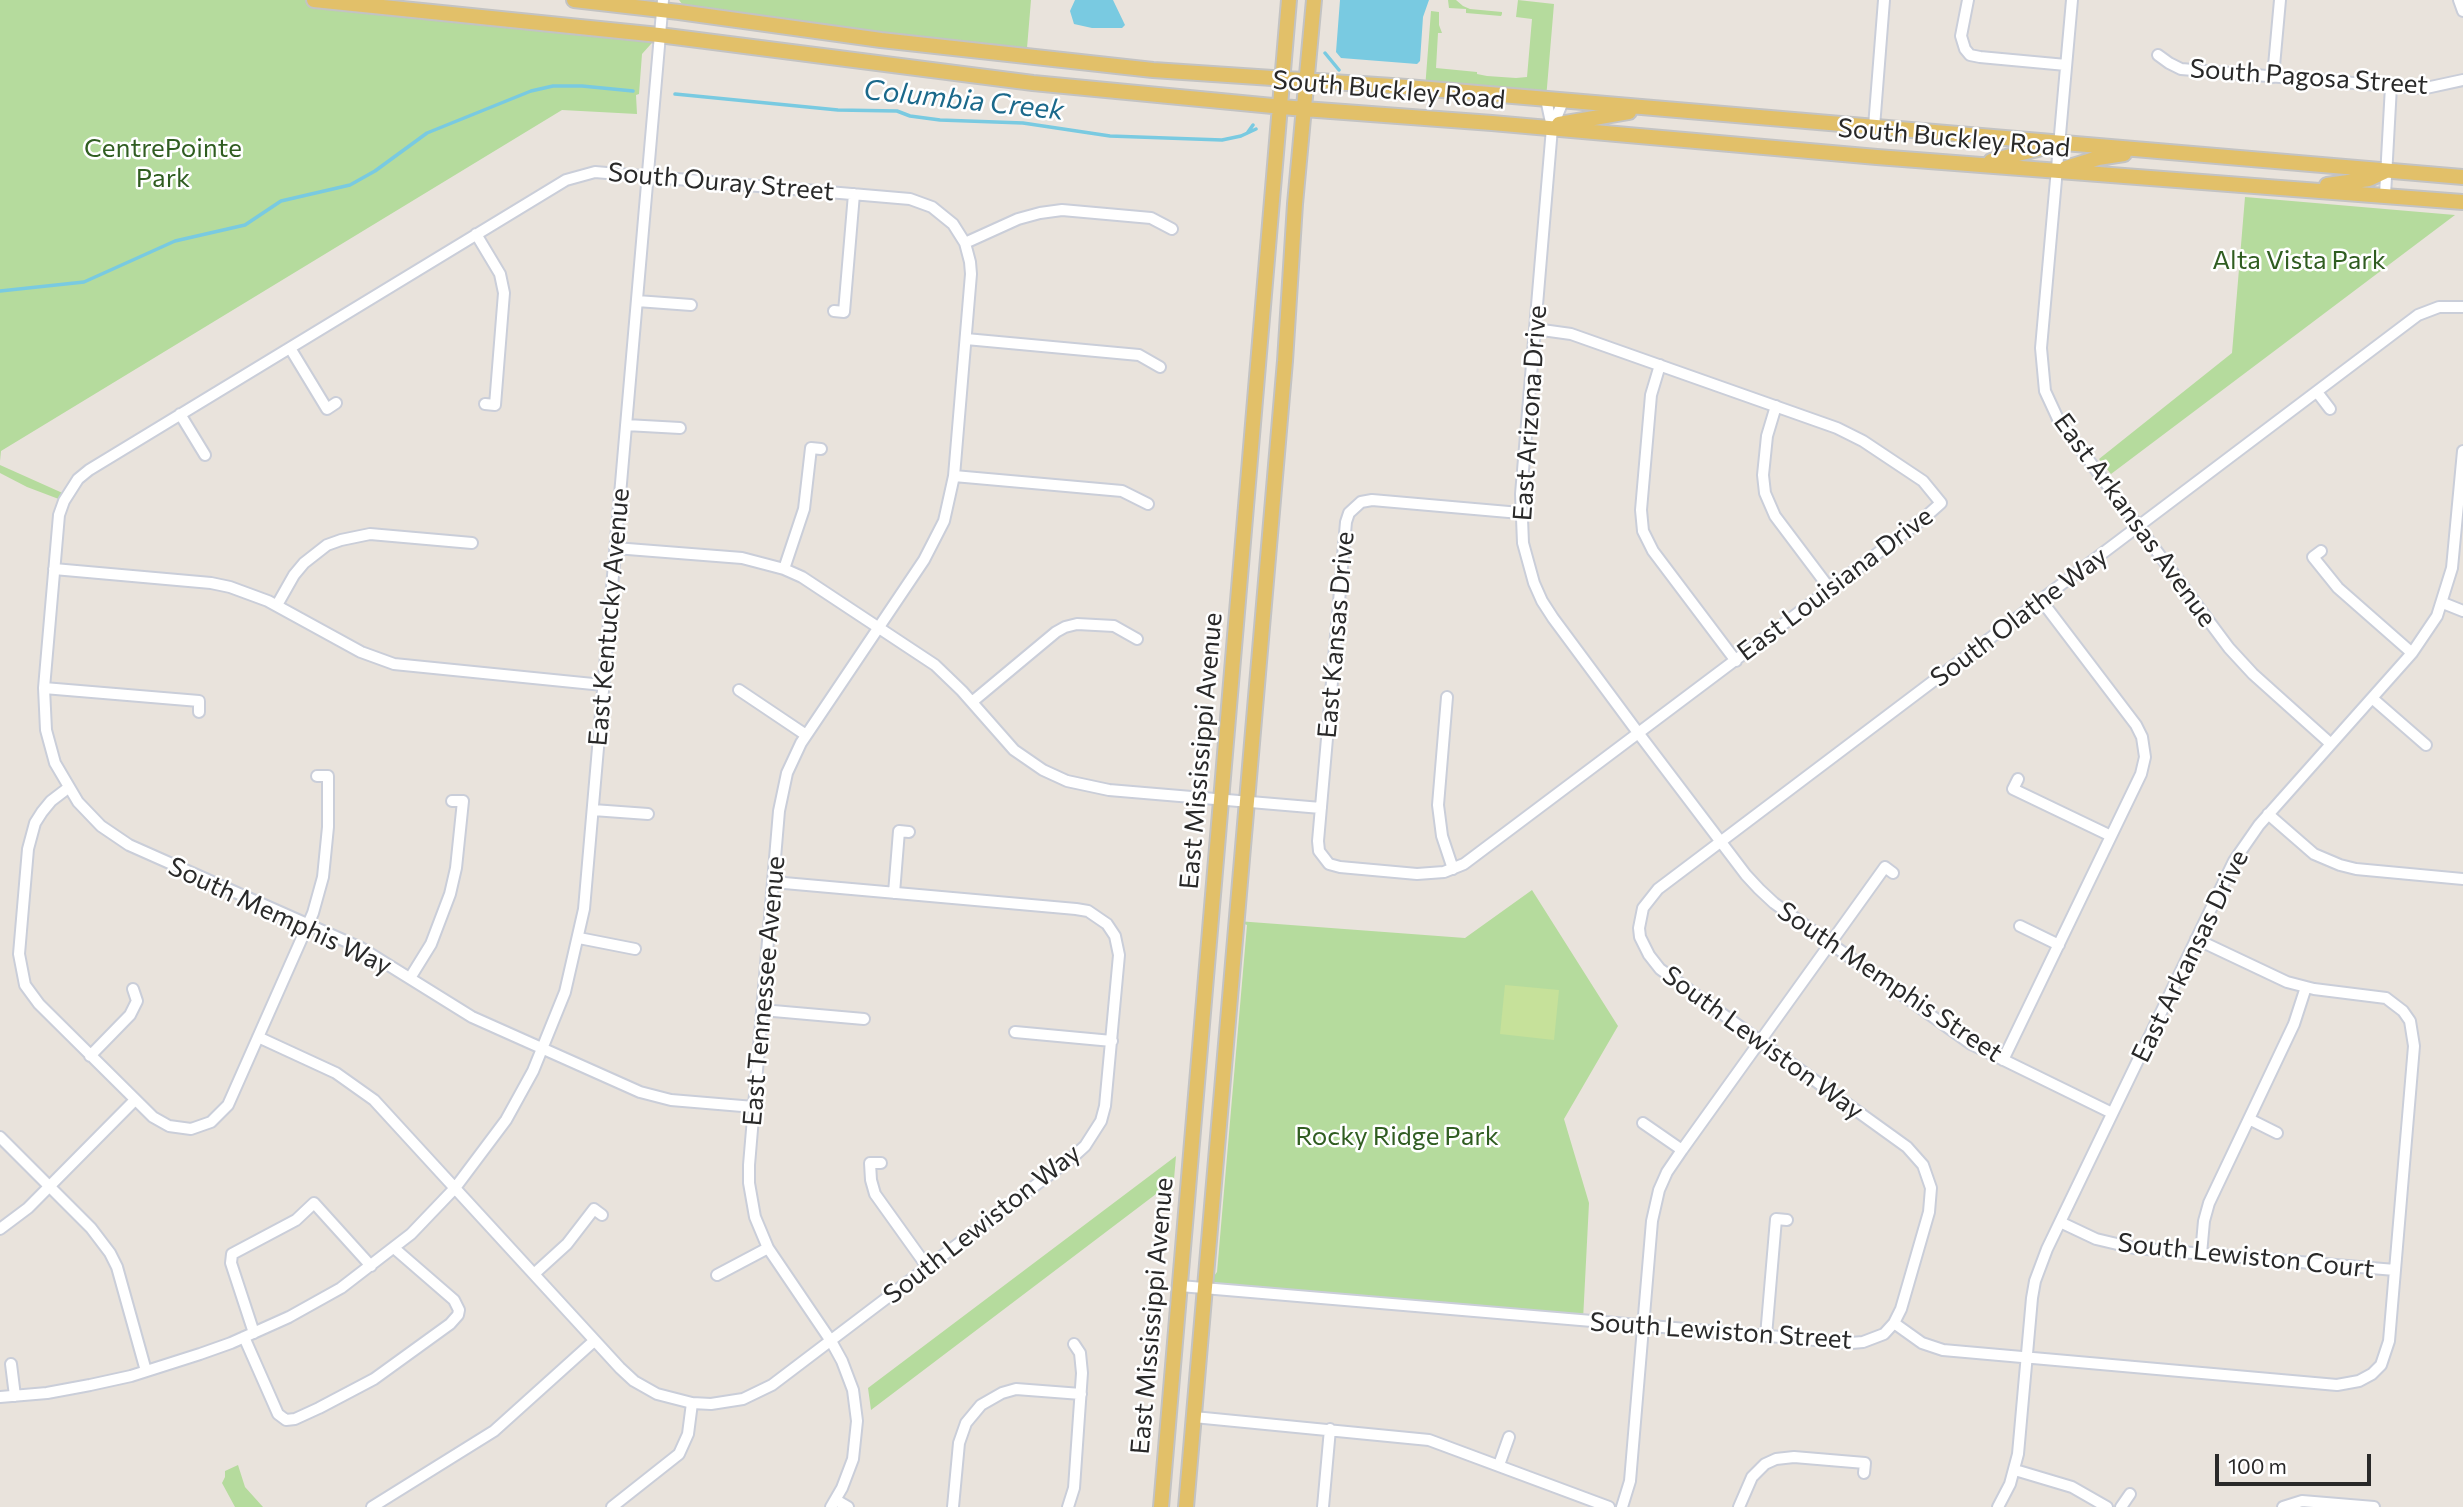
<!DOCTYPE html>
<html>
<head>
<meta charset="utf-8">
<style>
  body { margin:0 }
  #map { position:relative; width:2463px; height:1507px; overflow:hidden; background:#e9e3dc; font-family:Commissioner,sans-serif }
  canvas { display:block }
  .scale { position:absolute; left:2215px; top:1454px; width:156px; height:32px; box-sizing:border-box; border:4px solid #292929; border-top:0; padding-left:9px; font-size:21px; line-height:24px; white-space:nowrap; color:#292929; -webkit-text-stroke:5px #fff; paint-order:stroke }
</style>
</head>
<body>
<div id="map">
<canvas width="2463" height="1507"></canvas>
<div class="scale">100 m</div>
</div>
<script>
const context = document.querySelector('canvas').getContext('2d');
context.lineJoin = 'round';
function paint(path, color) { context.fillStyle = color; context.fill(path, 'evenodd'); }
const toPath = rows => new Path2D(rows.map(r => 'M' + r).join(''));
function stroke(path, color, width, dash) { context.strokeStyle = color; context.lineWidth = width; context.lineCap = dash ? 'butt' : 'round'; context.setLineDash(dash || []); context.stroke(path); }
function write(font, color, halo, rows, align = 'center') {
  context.font = font + ' Commissioner,sans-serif'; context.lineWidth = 5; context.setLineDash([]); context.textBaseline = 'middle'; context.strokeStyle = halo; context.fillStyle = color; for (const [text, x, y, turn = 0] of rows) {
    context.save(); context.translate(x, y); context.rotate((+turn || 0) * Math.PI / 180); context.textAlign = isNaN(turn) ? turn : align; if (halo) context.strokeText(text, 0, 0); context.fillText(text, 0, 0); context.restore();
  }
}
paint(toPath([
  [0,0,314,0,659,35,642,54,639,94,636,95,637,114,562,110,1,451,0,461],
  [679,0,1031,0,1027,48,930,39,682,4],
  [1448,0,1456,0,1463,6,1470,9,1502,12,1502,14,1501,16,1466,13,1466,9,1449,8],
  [1518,0,1554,4,1546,99,1425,89,1431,11,1439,12,1439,25,1442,33,1438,33,1436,68,1477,72,1477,74,1487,76,1516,78,1527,77,1532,19,1516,17],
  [2245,197,2455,215,2111,474,2099,459,2232,353],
  [0,465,67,495,64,501,27,487,0,473],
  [1532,890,1618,1026,1564,1119,1589,1203,1583,1320,1205,1288,1217,1272,1247,925,1237,921,1465,938],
  [1176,1156,1173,1191,1164,1188,871,1410,868,1388],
  [238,1465,245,1487,263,1507,235,1507,222,1483,225,1477,225,1471]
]), '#b5db9d');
paint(toPath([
  [1505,985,1559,990,1554,1040,1500,1034]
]), '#c6e19a');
paint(toPath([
  [1075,0,1113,0,1125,25,1122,28,1092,28,1074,24,1070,11],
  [1340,0,1429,0,1423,17,1420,61,1417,64,1341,58,1336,52]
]), '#79cae1');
stroke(toPath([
  [1325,53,1339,70],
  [675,94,838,110,897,111,910,116,940,120,1023,123,1110,136,1222,140,1241,136,1256,129],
  [1248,132,1253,125],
  [0,291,84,282,175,241,245,225,281,201,350,185,375,171,427,133,531,91,553,86,582,86,633,91]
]), '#79cae1', 3.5);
const minor = toPath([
  [1968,0,1961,36,1965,49,1970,55,1980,57,2066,65],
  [2072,0,2041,348,2045,391,2058,419,2229,648,2253,674,2331,744],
  [2459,0,2463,11],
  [2158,55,2169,63,2181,69,2391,86,2426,88,2463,80],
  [2273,77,2280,0],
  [1546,99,1552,127],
  [1563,101,1552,128,1521,494,1523,543,1534,583,1542,601,1553,618,1639,734,1746,875,1759,889,1774,903,1971,1044,2112,1113],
  [1874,127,1884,0],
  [2385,195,2391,86],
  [476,234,500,274,504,293,495,405,485,404],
  [965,243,1018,219,1040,213,1062,210,1151,218,1172,229],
  [637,301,691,305],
  [834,311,844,312,854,194],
  [966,339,1139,355,1160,367],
  [290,348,327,409,336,403],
  [1660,365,1651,395,1641,510,1643,531,1653,551,1736,661],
  [2317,392,2330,409],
  [1776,406,1767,436,1763,475,1765,493,1775,516,1830,589],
  [180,414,205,455],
  [626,425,680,428],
  [954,476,1122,491,1148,504],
  [1520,513,1372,500,1361,502,1349,513,1346,522,1318,841,1319,851,1329,864,1340,867,1417,874,1444,872,1464,864,1923,519,1941,503,1923,481,1863,441,1837,428,1571,334,1535,329],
  [615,548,742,558,784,569,802,577,935,665,962,691,1014,750,1043,770,1067,781,1109,790,1321,808],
  [2321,551,2313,557,2338,588,2412,653],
  [54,569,211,583,230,587,268,601,361,652,394,664,603,685],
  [784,569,804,509,811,448,821,449],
  [2443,603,2463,611],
  [277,605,294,575,304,563,327,545,341,540,370,534,472,543],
  [44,688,199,701,199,712],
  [739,690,806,735],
  [1447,697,1438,805,1442,836,1453,869],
  [2372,698,2426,745],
  [972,702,1056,632,1065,627,1077,624,1114,626,1137,639],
  [2018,779,2013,789,2111,836],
  [68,788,51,801,42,812,35,823,28,849,19,954,25,985,39,1004,153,1117,169,1126,191,1129,211,1122,228,1105,313,913,323,877,328,827,328,776,317,776],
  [593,810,648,814],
  [2268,814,2314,854,2340,865,2356,869,2463,879],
  [894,893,899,831,909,832],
  [2020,926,2059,945],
  [579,938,635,949],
  [410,978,431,944,450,894,456,868,463,801,452,801],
  [762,1010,864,1019],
  [1015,1032,1112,1041],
  [258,1037,336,1073,374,1100,620,1368,634,1381,657,1394,692,1403,711,1404,743,1399,772,1385,1074,1156,1085,1146,1101,1121,1105,1106,1119,955,1115,936,1107,924,1088,911,1076,909,773,882],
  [90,1056,130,1015,137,1001,133,989],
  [2003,1060,2141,774,2145,757,2142,737,2136,725,2041,600],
  [754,1107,671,1100,640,1092,472,1017,361,948,129,845,101,826,78,802,55,763,46,730,44,688,59,515,64,501,78,479,89,470,566,180,595,172,910,199,932,207,953,224,965,243,970,262,971,274,954,476,944,521,924,560,801,743,787,773,779,811,749,1165,749,1183,755,1217,768,1248,831,1341,842,1361,853,1390,857,1421,853,1459,842,1488,831,1507],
  [2249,1119,2277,1133],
  [1643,1123,1682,1150],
  [0,1137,91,1228,110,1253,117,1267,146,1371],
  [881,1163,870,1163,871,1180,875,1194,928,1268],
  [2060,1222,2096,1239,2134,1248,2395,1270],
  [0,1229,28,1208,135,1100],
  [2201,1254,2204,1221,2209,1203,2294,1024,2306,987],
  [534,1274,567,1244,594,1209,602,1215],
  [717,1275,768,1248],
  [1180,1286,1851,1343,1863,1342,1884,1334,1894,1323,1901,1309,1929,1212,1931,1188,1923,1165,1907,1147,1660,969,1649,955,1640,937,1639,928,1643,908,1658,889,2418,315,2439,307,2463,307],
  [1894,1323,1922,1343,1943,1350,2337,1385,2359,1381,2372,1374,2381,1365,2389,1341,2414,1046,2410,1021,2403,1011,2386,998,2314,989,2287,982,2196,939],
  [254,1333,231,1263,232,1254,296,1220,314,1203,371,1266],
  [1766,1336,1776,1219,1787,1220],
  [244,1337,278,1414,286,1420,295,1419,319,1408,374,1379,450,1324,458,1315,459,1310,454,1300,394,1248],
  [11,1364,15,1396],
  [0,1397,47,1393,90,1385,131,1376,200,1354,231,1343,289,1317,341,1288,411,1234,455,1188,506,1120,533,1071,565,992,584,909,663,0],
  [1194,1417,1429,1440,1609,1507],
  [1499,1465,1509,1437],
  [2015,1470,2072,1487,2107,1507],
  [836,1500,848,1507],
  [372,1507,494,1431,594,1341],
  [612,1507,679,1454,688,1434,692,1403],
  [953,1507,959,1443,966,1423,981,1405,1002,1393,1016,1389,1081,1394],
  [1068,1507,1074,1488,1082,1373,1080,1353,1074,1344],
  [1323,1507,1330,1429],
  [1622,1507,1630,1481,1652,1221,1659,1190,1667,1172,1682,1150,1885,867,1893,873],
  [1739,1507,1752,1477,1765,1464,1776,1459,1794,1457,1865,1463,1864,1473],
  [1998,1507,2010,1484,2018,1454,2032,1298,2035,1281,2047,1249,2234,861,2259,825,2412,653,2437,616,2452,568,2463,451],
  [2121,1507,2130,1494],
  [2283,1507,2302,1501,2374,1507]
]);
const major = toPath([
  [314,0,659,35,1033,83,1304,109,1492,123,1877,157,2463,202],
  [574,0,679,12,881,40,1153,70,1407,87,2463,177],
  [1559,124,1629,112],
  [1991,161,2053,145],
  [2066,168,2098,158,2124,154],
  [2327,185,2369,179,2384,172],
  [1161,1507,1289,0],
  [1186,1507,1285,361,1295,204,1314,0]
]);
stroke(minor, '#caced9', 14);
stroke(major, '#c3c3c3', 18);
stroke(minor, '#fff', 10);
stroke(major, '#e2c069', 14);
write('26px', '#292929', '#fff', [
  ["South Pagosa Street",2309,77,4],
  ["South Buckley Road",1389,90,5],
  ["South Buckley Road",1954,138,5],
  ["South Ouray Street",721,182,5],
  ["East Arizona Drive",1530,413,-86],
  ["East Arkansas Avenue",2135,520,54],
  ["East Louisiana Drive",1835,584,-37],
  ["East Kentucky Avenue",609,617,-85],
  ["South Olathe Way",2019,617,-37],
  ["East Kansas Drive",1336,635,-85],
  ["East Mississippi Avenue",1201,751,-85],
  ["South Memphis Way",280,916,25],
  ["East Arkansas Drive",2190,956,-64],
  ["South Memphis Street",1890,982,34],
  ["East Tennessee Avenue",764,991,-85],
  ["South Lewiston Way",1763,1043,36],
  ["South Lewiston Way",982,1224,-38],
  ["South Lewiston Court",2246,1256,6],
  ["East Mississippi Avenue",1152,1316,-85],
  ["South Lewiston Street",1721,1331,4]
]);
write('26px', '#305d21', '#fff', [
  ["CentrePointe",163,148],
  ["Park",163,178],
  ["Alta Vista Park",2299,260],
  ["Rocky Ridge Park",1397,1136]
]);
write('italic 28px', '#1b698b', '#fff', [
  ["Columbia Creek",964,100,6]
]);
</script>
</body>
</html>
